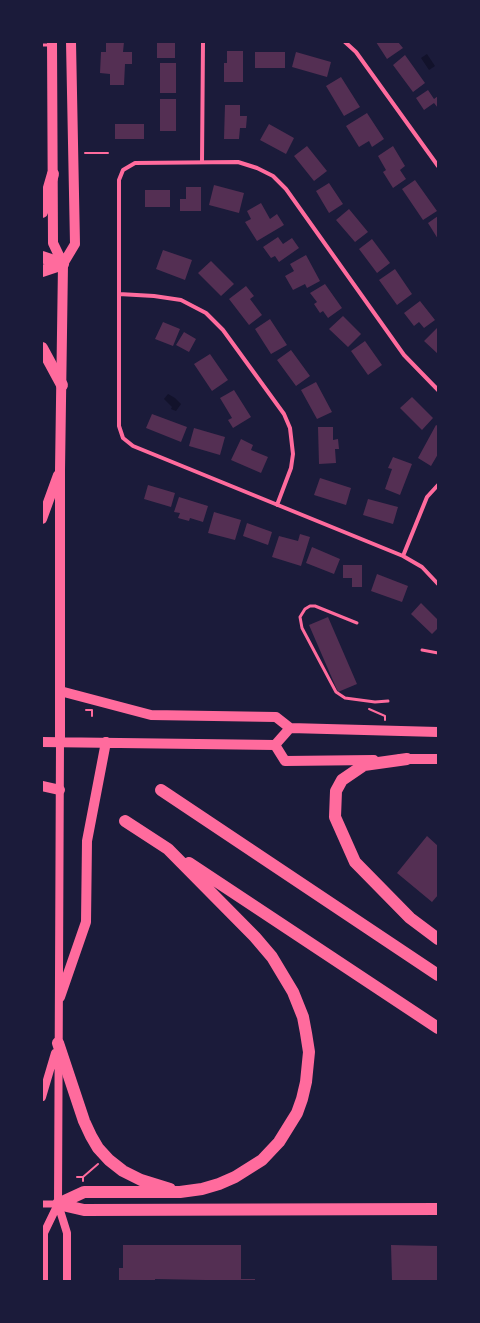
<!DOCTYPE html>
<html>
<head>
<meta charset="utf-8">
<style>
  body { margin:0 }
  #map { position:relative; width:480px; height:1323px; overflow:hidden; background:#1b1b3a; font-family:Arial,sans-serif }
  canvas { display:block }
  .frame { position:absolute; inset:0; border:43px solid #1b1b3a; pointer-events:none }
</style>
</head>
<body>
<div id="map">
<canvas width="480" height="1323"></canvas>
<div class="frame"></div>
</div>
<script>
const context = document.querySelector('canvas').getContext('2d');
context.lineJoin = 'round';
function paint(path, color) { context.fillStyle = color; context.fill(path, 'evenodd'); }
const toPath = rows => new Path2D(rows.map(r => 'M' + r).join(''));
function stroke(path, color, width, dash) { context.strokeStyle = color; context.lineWidth = width; context.lineCap = dash ? 'butt' : 'round'; context.setLineDash(dash || []); context.stroke(path); }
paint(toPath([
  [427,54,435,66,429,70,421,58],
  [168,394,175,398,181,404,176,411,171,409,172,407,164,399]
]), '#12122b');
paint(toPath([
  [106,42,124,42,123,52,132,52,132,64,125,64,124,85,110,85,110,74,100,73,101,52,106,52],
  [157,42,175,42,175,58,157,58],
  [376,42,398,42,403,48,387,59],
  [227,51,243,51,243,82,224,82,224,63,227,63],
  [255,52,285,52,285,68,255,68],
  [296,52,331,62,327,77,292,67],
  [405,55,425,83,413,92,393,65],
  [160,63,176,63,176,93,160,93],
  [341,77,360,107,344,116,326,86],
  [428,90,434,99,438,96,438,108,434,103,424,110,416,98],
  [160,99,176,99,176,131,160,131],
  [225,105,240,105,240,116,247,116,246,128,240,128,239,139,224,139],
  [367,113,384,139,372,147,369,141,359,147,346,126],
  [115,124,144,124,144,139,115,139],
  [269,124,294,138,286,154,260,140],
  [307,146,327,171,314,181,294,156],
  [393,146,405,166,400,170,406,179,393,188,383,172,386,170,378,156],
  [415,180,437,211,423,220,402,189],
  [329,183,343,204,329,213,316,191],
  [214,185,244,193,239,213,209,205],
  [186,187,201,187,201,211,180,211,180,199,186,199],
  [145,190,170,190,170,207,145,207],
  [261,203,270,219,277,214,284,225,257,241,245,222,251,219,247,211],
  [349,209,368,232,355,242,336,220],
  [438,216,438,239,428,223],
  [278,237,283,244,292,238,299,248,279,262,275,256,271,258,263,247],
  [372,239,390,263,377,273,359,249],
  [163,250,192,260,185,280,156,269],
  [306,255,320,281,307,288,305,284,293,290,285,276,294,271,290,264],
  [211,261,234,284,221,296,198,273],
  [395,269,412,294,397,305,379,280],
  [325,284,342,308,328,318,323,311,320,313,314,304,317,302,310,293],
  [246,286,254,296,250,299,262,315,249,325,229,299],
  [420,301,435,320,424,328,419,322,414,326,404,313],
  [343,316,361,334,348,347,329,329],
  [270,319,287,345,271,354,255,329],
  [163,322,180,329,173,346,155,339],
  [437,328,438,329,438,354,424,341],
  [184,332,196,339,189,352,176,345],
  [365,341,382,365,368,375,351,351],
  [291,350,310,376,296,386,277,360],
  [210,354,228,380,212,391,194,364],
  [316,382,332,412,317,419,301,390],
  [234,390,251,417,233,428,228,420,232,418,220,398],
  [412,397,433,418,422,430,400,408],
  [152,414,187,427,181,442,146,428],
  [436,425,438,426,438,454,431,466,418,458],
  [318,427,333,427,333,440,338,439,339,449,335,449,336,463,319,464],
  [194,428,225,437,220,455,189,446],
  [241,439,253,445,251,450,268,457,261,473,231,460],
  [393,457,412,464,400,495,385,489,392,469,388,468],
  [320,478,351,488,346,505,314,495],
  [148,485,175,493,171,507,144,499],
  [179,497,208,506,203,522,190,518,189,521,178,518,180,513,174,512],
  [368,499,398,507,393,524,363,515],
  [214,512,241,520,235,540,208,533],
  [247,523,272,532,268,545,243,536],
  [300,534,310,537,301,566,272,557,279,536,298,541],
  [312,547,340,559,334,574,306,563],
  [343,565,362,565,362,587,352,587,352,578,343,578],
  [377,574,408,586,402,602,371,591],
  [421,603,438,620,438,628,432,634,411,614],
  [328,617,357,684,338,692,309,625],
  [427,836,438,846,438,895,432,902,397,873],
  [123,1245,241,1245,241,1279,255,1279,255,1281,155,1279,155,1281,119,1281,119,1268,123,1268],
  [391,1245,438,1246,438,1281,392,1281]
]), '#542f53');
stroke(toPath([
  [85,153,108,153],
  [369,709,385,716,385,720],
  [86,710,92,710,92,716],
  [77,1177,83,1177],
  [83,1181,83,1177,98,1164]
]), '#ff6b9d', 2);
stroke(toPath([
  [42,45,50,45],
  [357,623,315,606,310,606,305,609,300,617,302,628,336,692,345,698,375,702,388,701],
  [422,650,438,653]
]), '#ff6b9d', 3);
stroke(toPath([
  [345,42,356,52,438,166],
  [202,162,203,42],
  [119,294,154,296,181,300,206,313,223,330,284,414,290,428,293,454,291,468,277,505],
  [438,390,404,355,286,189,273,176,257,168,238,162,135,163,123,170,119,180,119,426,123,438,133,446,403,556,422,567,438,584],
  [403,556,427,497,438,485]
]), '#ff6b9d', 4);
stroke(toPath([
  [42,1204,58,1204]
]), '#ff6b9d', 7);
stroke(toPath([
  [60,742,58,1204,67,1233,67,1281],
  [42,1097,55,1053],
  [44,1281,44,1233,58,1204]
]), '#ff6b9d', 8);
stroke(toPath([
  [52,42,53,243,63,264,60,470,60,742],
  [63,264,75,244,71,42],
  [42,519,58,475],
  [60,691,151,715,276,717,290,728],
  [42,742,275,745,290,728,438,732],
  [275,745,285,761,374,760],
  [400,759,438,759],
  [42,786,60,790],
  [60,997,86,922,87,841,106,742]
]), '#ff6b9d', 10);
stroke(toPath([
  [42,212,53,174],
  [42,257,63,264],
  [42,271,63,264],
  [42,348,62,385],
  [407,759,364,765,342,780,336,791,335,817,355,862,410,918,438,939],
  [161,790,438,975],
  [189,863,438,1028],
  [58,1043,84,1121,91,1136,98,1148,109,1160,123,1171,141,1180,170,1189],
  [58,1204,84,1192,180,1192,202,1189,219,1184,235,1177,262,1160,279,1142,297,1113,302,1099,306,1082,309,1052,306,1033,303,1017,293,992,272,957,255,937,168,849,125,821],
  [58,1204,84,1210,438,1209]
]), '#ff6b9d', 12);
</script>
</body>
</html>
